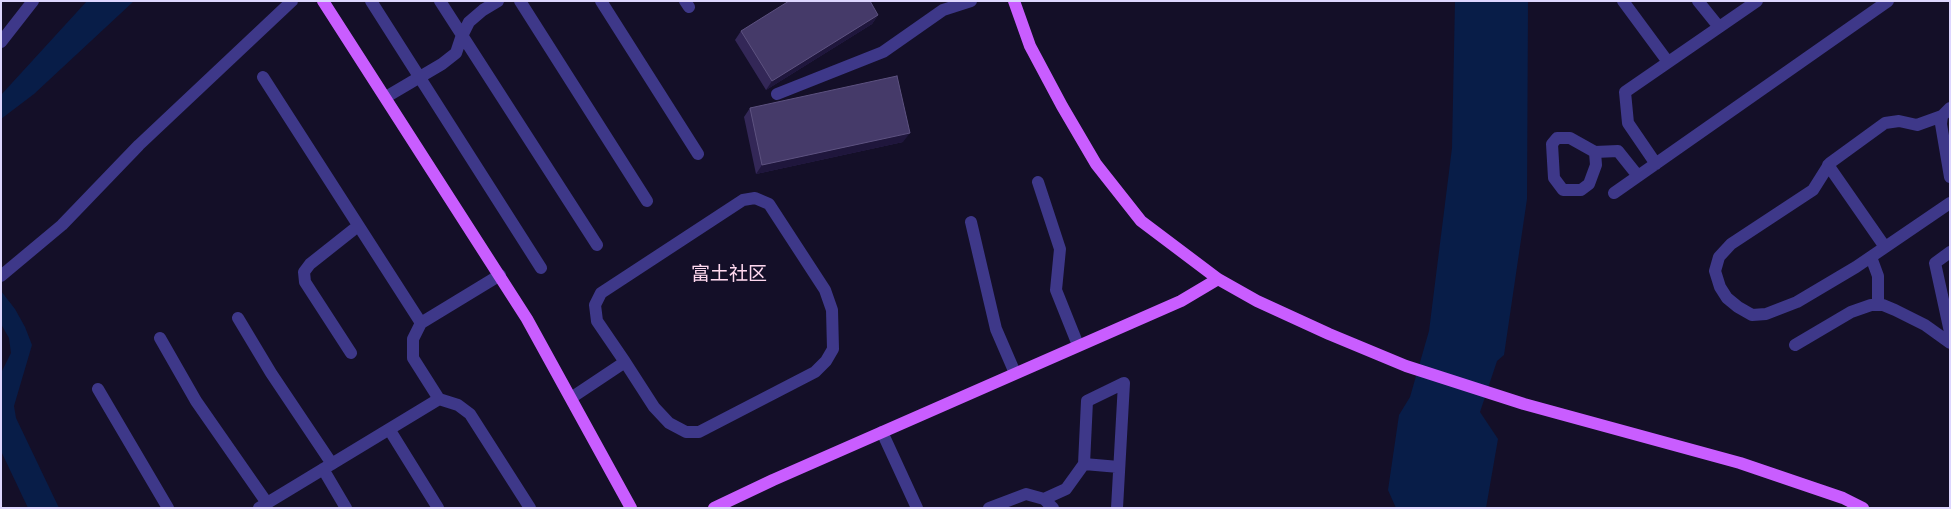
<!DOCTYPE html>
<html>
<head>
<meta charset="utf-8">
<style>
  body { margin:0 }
  #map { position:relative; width:1951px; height:509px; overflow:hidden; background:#140f28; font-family:"Space Grotesk",sans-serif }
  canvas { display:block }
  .frame { position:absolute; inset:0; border:2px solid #ddd6ff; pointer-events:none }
</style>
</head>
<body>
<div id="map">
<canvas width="1951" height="509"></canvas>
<div class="frame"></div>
</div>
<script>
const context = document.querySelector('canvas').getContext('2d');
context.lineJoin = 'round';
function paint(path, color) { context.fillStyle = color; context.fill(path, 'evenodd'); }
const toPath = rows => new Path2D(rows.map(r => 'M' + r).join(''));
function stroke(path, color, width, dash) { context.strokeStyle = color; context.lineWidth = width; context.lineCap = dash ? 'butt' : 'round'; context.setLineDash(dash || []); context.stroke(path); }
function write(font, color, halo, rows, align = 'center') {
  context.font = font + ' "Space Grotesk","Noto Sans SC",sans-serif'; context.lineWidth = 4; context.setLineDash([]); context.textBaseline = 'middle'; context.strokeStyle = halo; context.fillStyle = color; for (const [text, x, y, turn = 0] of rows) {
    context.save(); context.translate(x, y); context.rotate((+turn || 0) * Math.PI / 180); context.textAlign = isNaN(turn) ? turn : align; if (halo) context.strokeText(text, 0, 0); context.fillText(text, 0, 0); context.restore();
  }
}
paint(toPath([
  [87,1,134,1,34,94,1,119,1,95],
  [1455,1,1528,1,1527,199,1504,355,1497,361,1480,412,1498,439,1486,508,1396,508,1388,490,1399,415,1410,397,1429,331,1452,148],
  [1,291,15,309,25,327,32,345,14,406,16,418,59,508,28,508,1,451,1,373,11,353,9,338,1,324]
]), '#081d48');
stroke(toPath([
  [371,1,541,268],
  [440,1,597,245],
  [520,1,647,201],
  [601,1,698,154],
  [685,1,689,7],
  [1623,1,1668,62],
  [1698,1,1719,27],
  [1,42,33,1],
  [263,77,421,323,500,275],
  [777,94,883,52,943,10,971,1],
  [386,97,442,64,456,53,461,38,469,22,483,10,498,1],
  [1950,108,1942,116,1941,124,1950,177],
  [1942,116,1917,125,1899,121,1885,123,1830,163,1813,190,1731,244,1719,257,1715,271,1720,287,1727,298,1738,307,1752,315,1766,314,1797,302,1856,267,1950,203],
  [1595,152,1596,165,1589,184,1581,190,1563,190,1554,178,1552,144,1557,138,1570,138,1595,152,1618,151,1638,176],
  [1656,164,1628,123,1625,92,1757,1],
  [1828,165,1885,247],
  [1038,182,1060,249,1056,290,1078,345],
  [1614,193,1888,1],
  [971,222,996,329,1015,373],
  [1950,252,1935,263,1950,332],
  [1871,257,1878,276,1878,305],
  [1,276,62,225,139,145,292,1],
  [238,318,271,373,332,464],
  [421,323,413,339,413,358,439,399,458,405,470,414,530,508],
  [160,338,196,401,267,503],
  [1795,345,1851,312,1871,305,1883,305,1895,310,1925,325,1950,343],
  [351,353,305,282,304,272,310,264,358,226],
  [98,389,168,508],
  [571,398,625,362,597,321,595,305,601,293,743,200,755,198,769,204,825,290,832,310,833,349,826,361,815,372,699,432,686,432,669,423,654,407,625,362],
  [389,429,438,508],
  [882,432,917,508],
  [1084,464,1119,467],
  [323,469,346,508],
  [1044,499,1066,489,1084,464,1087,401,1124,383,1117,508],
  [259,508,439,399],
  [989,508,1026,494,1044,499,1053,508]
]), '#3e3889', 12);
stroke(toPath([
  [323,1,527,319,631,508],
  [1014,1,1030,46,1062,106,1096,164,1141,221,1218,279,1257,301,1329,334,1406,366,1524,404,1740,463,1843,498,1863,508],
  [714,508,773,480,1181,301,1218,279]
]), '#c95dff', 12);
paint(toPath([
  [878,15,872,24,766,90,735,40,741,31],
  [750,108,903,142,756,174,744,117]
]), '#332757');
paint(toPath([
  [878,15,872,24,766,90,772,81],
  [910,133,903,142,756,174,762,165]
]), '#1f163c');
const building = toPath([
  [789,1,870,1,878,15,772,81,741,31,789,1],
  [897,76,910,133,762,165,750,108,897,76]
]);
paint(building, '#453a69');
stroke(building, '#5d5280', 1);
write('19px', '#ffd8ef', '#140f28', [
  ["富土社区",729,275]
]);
</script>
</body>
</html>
